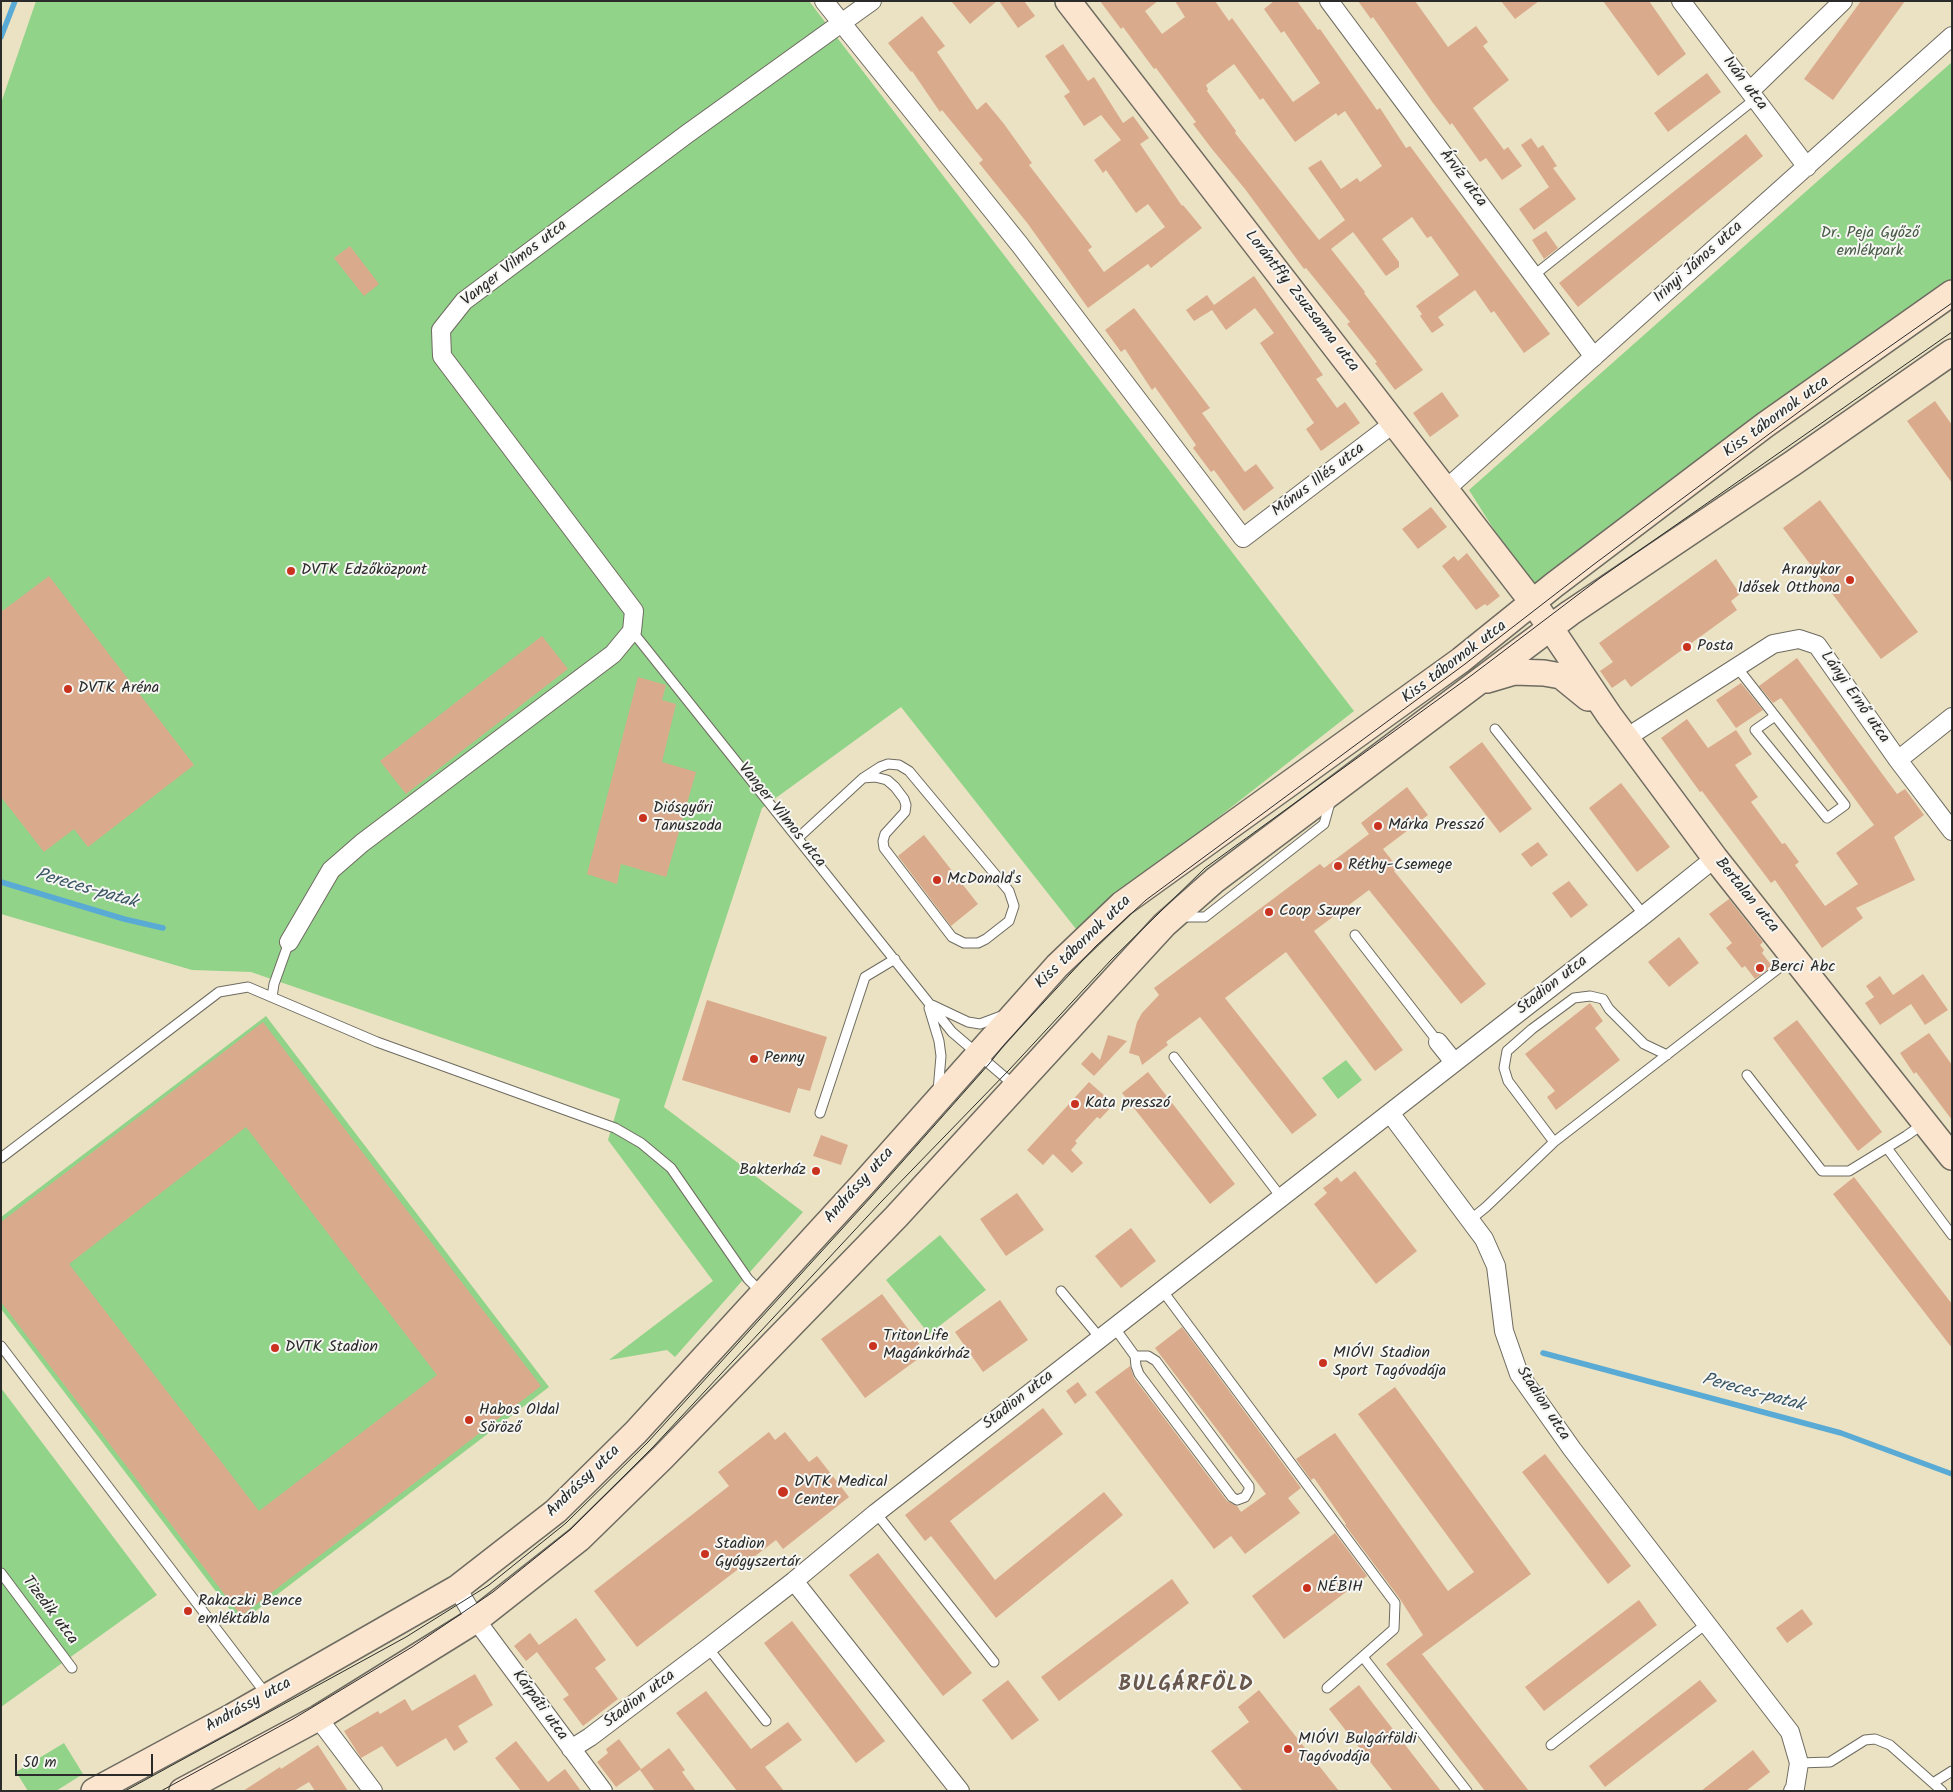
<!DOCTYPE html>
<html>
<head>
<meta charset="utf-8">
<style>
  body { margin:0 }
  #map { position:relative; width:1953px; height:1792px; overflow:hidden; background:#ebe2c3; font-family:Kalam,sans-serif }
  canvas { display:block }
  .frame { position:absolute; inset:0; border:2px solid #2b2b2b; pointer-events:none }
  .scale { position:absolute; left:15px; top:1754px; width:138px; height:22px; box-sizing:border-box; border:2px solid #2b2b2b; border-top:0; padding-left:6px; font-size:15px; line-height:18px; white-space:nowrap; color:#2b2b2b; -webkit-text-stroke:4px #f6f6f2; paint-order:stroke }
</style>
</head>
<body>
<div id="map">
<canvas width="1953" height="1792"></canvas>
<div class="frame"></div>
<div class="scale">50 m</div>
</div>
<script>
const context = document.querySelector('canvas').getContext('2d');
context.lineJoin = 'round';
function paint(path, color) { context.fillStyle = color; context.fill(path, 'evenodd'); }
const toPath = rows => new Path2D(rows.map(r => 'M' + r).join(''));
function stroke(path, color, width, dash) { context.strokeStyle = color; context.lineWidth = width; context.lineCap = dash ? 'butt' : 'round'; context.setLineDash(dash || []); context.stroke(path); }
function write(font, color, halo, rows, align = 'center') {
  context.font = font + ' Kalam,sans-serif'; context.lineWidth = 4; context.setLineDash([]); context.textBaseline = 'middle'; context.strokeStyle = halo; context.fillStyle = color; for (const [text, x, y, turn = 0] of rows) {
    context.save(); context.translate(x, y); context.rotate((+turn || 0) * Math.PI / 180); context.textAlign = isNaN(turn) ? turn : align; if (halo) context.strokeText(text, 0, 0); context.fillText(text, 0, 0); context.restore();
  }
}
paint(toPath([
  [36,1,809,1,1354,711,1076,929,901,707,762,808,664,1107,803,1212,675,1357,667,1350,609,1360,713,1281,608,1140,620,1099,251,972,192,970,1,914,1,103],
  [1952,62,1952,283,1532,590,1469,490],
  [266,1016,549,1387,240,1623,1,1309,1,1217],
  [1346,1060,1362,1080,1338,1099,1322,1078],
  [940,1235,986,1290,929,1334,886,1280],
  [1,1388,157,1595,1,1707],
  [64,1743,83,1774,56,1791,28,1791,16,1772]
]), '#92d38a');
stroke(toPath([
  [1,37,15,1],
  [1,882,124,919,163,928],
  [1543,1353,1841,1433,1952,1474]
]), '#59aad4', 5.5);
paint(toPath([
  [951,1,997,1,970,24],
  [999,1,1024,1,1035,16,1018,28],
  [1100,1,1158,1,1145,11,1162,34,1185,17,1175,1,1215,1,1229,21,1232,18,1293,102,1320,83,1284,31,1281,33,1264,9,1274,1,1297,1,1318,30,1320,29,1377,110,1380,108,1406,148,1410,146,1550,334,1524,353,1494,311,1491,313,1475,290,1438,317,1444,325,1432,333,1420,316,1422,314,1416,306,1459,275,1431,236,1427,238,1412,217,1382,239,1399,262,1399,267,1386,276,1353,232,1331,249,1365,292,1364,293,1423,370,1395,390,1375,363,1377,362,1347,324,1350,322,1306,268,1304,269,1245,189,1212,149,1193,124,1196,122,1156,68,1154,69,1123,27,1121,29],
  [1234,64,1260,100,1263,98,1295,142,1336,113,1338,116,1345,111,1382,166,1360,182,1357,178,1341,189,1321,160,1308,168,1345,220,1319,240,1235,133,1236,131,1207,91,1208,89,1206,85],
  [1358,1,1415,1,1448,47,1476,26,1488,42,1483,46,1509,80,1473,108,1504,150,1508,147,1522,166,1502,180,1486,158,1480,162,1452,123,1450,125,1433,103,1373,17,1371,19],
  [1501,1,1539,1,1515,19],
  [1603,1,1649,1,1686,54,1658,76],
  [1861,1,1905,1,1833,100,1804,79],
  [922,16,945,46,937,52,977,110,986,102,1004,124,1032,163,1029,165,1092,247,1088,250,1104,272,1165,227,1148,204,1136,213,1106,170,1103,173,1094,160,1121,140,1101,115,1084,126,1064,96,1070,92,1045,56,1063,44,1088,81,1094,77,1123,123,1133,116,1149,138,1140,144,1182,206,1183,205,1202,228,1151,268,1148,264,1088,308,1028,224,979,163,983,160,942,110,940,112,912,71,911,72,888,43],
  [1707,73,1721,92,1668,132,1654,113],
  [1746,134,1763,156,1578,307,1559,283],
  [1531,138,1538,148,1543,145,1557,166,1553,168,1576,199,1534,230,1519,209,1549,187,1521,145],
  [1546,231,1558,248,1544,259,1532,240],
  [350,246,379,284,364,296,334,258],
  [1254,276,1323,375,1316,379,1337,408,1345,402,1360,423,1321,451,1306,429,1314,423,1260,343,1274,333,1255,308,1226,330,1212,310,1194,321,1186,310,1207,295,1214,305],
  [1134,308,1210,408,1202,413,1245,472,1256,464,1274,488,1244,511,1214,470,1211,472,1193,448,1196,445,1155,387,1152,390,1125,349,1121,352,1105,330],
  [1442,392,1459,416,1430,437,1413,413],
  [1935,401,1952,425,1952,483,1907,421],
  [1820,500,1918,632,1881,659,1783,528],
  [1431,507,1447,527,1418,549,1402,529],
  [1467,553,1500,596,1487,606,1485,604,1476,610,1442,566,1454,556,1458,561],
  [1716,559,1740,594,1731,601,1737,610,1631,687,1625,679,1612,688,1600,671,1613,662,1599,643],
  [49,576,194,765,88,847,74,829,44,852,1,797,1,612],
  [542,636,568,669,406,794,380,761],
  [1797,658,1897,794,1905,789,1924,815,1894,837,1915,880,1856,908,1863,918,1822,948,1775,880,1771,883,1702,791,1700,792,1661,738,1687,719,1708,748,1736,730,1752,754,1735,765,1758,797,1751,802,1782,844,1785,843,1799,862,1795,865,1825,906,1858,884,1836,853,1874,825,1781,698,1773,703,1759,686],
  [638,677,666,685,662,700,676,704,662,762,696,772,666,877,621,864,617,884,587,874],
  [1741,683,1763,710,1736,728,1716,700],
  [1482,742,1532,809,1500,833,1449,767],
  [1621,783,1670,847,1637,872,1589,808],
  [1407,787,1428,815,1383,849,1398,868,1394,871,1486,984,1461,1004,1369,890,1314,931,1403,1050,1375,1071,1286,952,1225,998,1317,1115,1292,1134,1200,1017,1166,1042,1168,1045,1142,1065,1139,1056,1129,1053,1137,1022,1142,1013,1159,995,1154,988,1313,869,1320,864,1324,868,1369,834,1361,823],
  [924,835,978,904,951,926,898,856],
  [1538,842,1548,855,1531,867,1521,854],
  [1569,881,1588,905,1571,918,1552,893],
  [1729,899,1763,942,1760,945,1764,950,1762,953,1772,966,1755,979,1745,966,1742,968,1726,948,1732,943,1709,914],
  [1679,937,1699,963,1669,987,1648,962],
  [1923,974,1948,1010,1925,1025,1911,1004,1880,1025,1865,1003,1874,997,1866,986,1880,976,1893,995],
  [707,1000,827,1037,810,1091,798,1088,790,1113,682,1080],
  [1590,1003,1603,1021,1595,1028,1620,1060,1556,1110,1547,1097,1555,1091,1525,1054],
  [1797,1020,1882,1132,1858,1151,1773,1038],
  [263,1022,541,1386,241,1616,1,1302,1,1222],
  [246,1127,437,1375,259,1511,69,1264],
  [1929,1033,1952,1065,1952,1120,1916,1072,1914,1074,1900,1053],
  [1108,1035,1127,1041,1094,1076,1081,1064,1092,1052,1100,1060],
  [1148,1072,1235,1184,1210,1204,1122,1093],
  [1089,1082,1114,1104,1100,1119,1097,1117,1075,1141,1077,1143,1071,1150,1083,1163,1072,1173,1053,1154,1043,1165,1027,1150],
  [821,1135,848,1145,841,1165,813,1156],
  [1355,1171,1417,1251,1376,1284,1314,1204,1327,1193,1323,1188,1330,1183,1337,1177,1341,1182],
  [1854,1177,1952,1304,1952,1348,1833,1194],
  [1017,1193,1044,1230,1006,1256,980,1219],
  [1131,1228,1156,1261,1121,1288,1095,1256],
  [882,1294,926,1353,865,1398,821,1339],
  [1000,1300,1028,1340,983,1372,955,1332],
  [1182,1327,1301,1488,1288,1498,1300,1513,1245,1554,1231,1536,1214,1549,1095,1392,1130,1366,1134,1378,1227,1501,1237,1506,1241,1512,1266,1494,1155,1348],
  [1078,1382,1087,1395,1075,1404,1066,1391],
  [1395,1387,1531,1574,1422,1654,1529,1791,1485,1791,1386,1664,1423,1635,1400,1599,1345,1525,1346,1524,1314,1478,1311,1480,1296,1459,1335,1433,1448,1591,1474,1572,1358,1414],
  [1043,1408,1063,1434,950,1521,995,1580,1104,1492,1123,1515,996,1618,931,1536,925,1541,905,1515],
  [769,1432,775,1440,785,1432,809,1462,817,1456,849,1497,783,1549,776,1540,637,1647,594,1591,729,1486,718,1472],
  [1545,1454,1631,1566,1608,1584,1522,1472],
  [1335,1533,1367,1576,1284,1639,1252,1596],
  [878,1553,972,1673,943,1696,849,1575],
  [1172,1579,1189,1603,1059,1701,1041,1677],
  [1639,1600,1657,1625,1544,1711,1525,1687],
  [1802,1609,1813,1624,1787,1643,1776,1628],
  [576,1618,606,1660,595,1668,618,1699,583,1726,563,1699,569,1695,537,1652,526,1661,514,1646,530,1633,539,1645],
  [792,1621,885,1741,856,1763,764,1643],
  [475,1674,493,1705,458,1726,468,1742,454,1751,446,1738,397,1767,382,1746,361,1758,344,1731,378,1711,380,1714,405,1699,412,1711],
  [1008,1680,1039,1720,1012,1740,982,1700],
  [1700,1680,1717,1701,1605,1787,1589,1766],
  [1359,1685,1371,1701,1441,1791,1393,1791,1329,1709],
  [1259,1690,1339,1791,1243,1791,1211,1751,1249,1722,1238,1707],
  [706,1691,751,1749,788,1722,802,1740,765,1767,784,1791,737,1791,691,1732,676,1713],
  [619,1739,641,1769,616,1787,597,1762,608,1753,606,1749],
  [516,1741,548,1782,565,1769,581,1791,521,1791,495,1758],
  [318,1745,348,1791,315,1791,309,1782,294,1791,243,1791,280,1767,281,1769],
  [669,1748,685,1770,682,1772,696,1791,655,1791,640,1770],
  [1753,1750,1770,1772,1746,1791,1701,1791]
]), '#daaa8c');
const lane = toPath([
  [1533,276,1755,99],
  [632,631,952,1032,1014,1085],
  [1736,667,1743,675,1845,805,1827,818,1755,730,1775,716],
  [1495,729,1644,915],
  [798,838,863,778,880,767,888,764,899,765,909,771,1009,891,1014,906,1009,921,986,939,978,943,964,943,952,937,884,848,883,841,885,834,905,812,906,805,904,799,895,787,887,780,875,777,863,778],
  [1180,917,1205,917,1324,824,1331,799],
  [1355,935,1438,1042],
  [272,997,274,984,289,942],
  [932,1005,968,1022,980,1024,1004,1015],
  [929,1008,939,1041,941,1056,938,1091],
  [1174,1057,1281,1197],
  [1747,1075,1822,1171,1849,1171,1906,1136,1923,1124],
  [820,1113,865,977,895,959],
  [1554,1142,1508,1081,1504,1068,1507,1051,1532,1029,1574,998,1590,996,1603,999,1609,1009,1644,1044,1667,1055],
  [1887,1148,1952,1235],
  [1,1158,219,992,248,987,377,1042,615,1128,641,1143,671,1168,748,1279,761,1292],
  [1470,1220,1486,1207,1554,1142,1792,958],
  [1162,1290,1395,1603,1394,1629,1327,1688],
  [1061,1291,1100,1338],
  [1114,1327,1135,1356,1136,1366,1139,1374,1232,1497,1237,1500,1245,1497,1249,1490,1249,1486,1156,1361,1148,1356,1135,1356],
  [1,1346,266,1694],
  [876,1513,994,1662],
  [1,1573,72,1668],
  [708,1648,766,1721],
  [1363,1657,1467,1791],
  [1551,1745,1706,1624],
  [1799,1763,1830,1762,1865,1740,1875,1739,1890,1745,1942,1791],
  [1933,1783,1952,1771]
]);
const street = toPath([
  [824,1,1020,245,1243,538,1394,423],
  [1329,1,1594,357],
  [1681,1,1807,167],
  [1750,91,1843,1],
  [1446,489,1952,36],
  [1626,738,1773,644,1799,639,1817,645,1898,760,1952,831],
  [1898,760,1952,717],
  [289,942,331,870,362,843,613,654,632,631,634,611,442,356,441,330,464,301,687,134,872,1],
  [1438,1042,1454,1062],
  [1390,1113,1484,1239,1496,1266,1504,1331,1519,1374,1572,1449,1790,1732,1799,1763,1795,1788,1793,1791],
  [794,1581,960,1791],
  [457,1588,476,1620,603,1791],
  [318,1718,373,1791],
  [571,1749,590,1737,708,1648,794,1581,876,1513,1644,915,1715,858]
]);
const secondary = toPath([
  [1068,1,1537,608,1609,715,1715,858,1952,1157],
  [1487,680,1514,672,1544,673,1561,676,1588,698],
  [94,1791,233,1716,457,1588,556,1511,636,1432,863,1184,1057,966,1122,904,1461,660,1554,585,1765,425,1952,293],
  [182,1791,318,1718,476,1620,579,1539,662,1458,896,1217,1164,925,1215,880,1570,613,1793,463,1952,352]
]);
stroke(lane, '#6e6b60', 11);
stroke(street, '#6e6b60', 20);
stroke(secondary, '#6e6b60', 28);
stroke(lane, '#fff', 9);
stroke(street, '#fff', 18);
stroke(secondary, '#fbe5cf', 25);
stroke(toPath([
  [125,1791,406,1637,489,1585,566,1523,648,1442,871,1197,989,1064,1004,1045,1096,946,1146,900,1465,664,1593,565,1839,382,1952,303],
  [161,1791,293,1719,412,1647,493,1592,571,1529,653,1447,880,1203,1009,1070,1111,960,1205,868,1472,675,1600,578,1952,332]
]), '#2b2b2b', 1);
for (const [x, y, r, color] of [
  [291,571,5,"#c8321e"],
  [1850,580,5,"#c8321e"],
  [1687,647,5,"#c8321e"],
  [68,689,5,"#c8321e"],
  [643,818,5,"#c8321e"],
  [1378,826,5,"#c8321e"],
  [1338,866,5,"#c8321e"],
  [937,880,5,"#c8321e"],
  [1269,912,5,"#c8321e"],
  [1760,968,5,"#c8321e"],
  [754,1059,5,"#c8321e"],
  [1075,1104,5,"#c8321e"],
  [816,1171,5,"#c8321e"],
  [873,1346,5,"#c8321e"],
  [275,1348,5,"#c8321e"],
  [1323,1363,5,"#c8321e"],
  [469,1420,5,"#c8321e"],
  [783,1492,6,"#c8321e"],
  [705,1554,5,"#c8321e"],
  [1307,1588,5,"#c8321e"],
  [188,1611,5,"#c8321e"],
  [1288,1749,5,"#c8321e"]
]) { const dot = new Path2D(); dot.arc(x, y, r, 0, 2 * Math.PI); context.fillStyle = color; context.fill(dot); stroke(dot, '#f6f6f2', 2); }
write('16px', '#2b2b2b', '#f6f6f2', [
  ["Iván utca",1744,84,53],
  ["Árvíz utca",1462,179,53],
  ["Irinyi János utca",1699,263,-42],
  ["Vanger Vilmos utca",515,264,-38],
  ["Lorántffy Zsuzsanna utca",1301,302,52],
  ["Kiss tábornok utca",1777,418,-36],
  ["Mónus Illés utca",1319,481,-37],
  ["Kiss tábornok utca",1455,663,-37],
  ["Lányi Ernő utca",1854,698,55],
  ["Vanger Vilmos utca",781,816,51],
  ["Bertalan utca",1746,896,51],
  ["Kiss tábornok utca",1084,943,-44],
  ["Stadion utca",1553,986,-38],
  ["Andrássy utca",860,1186,-48],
  ["Stadion utca",1019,1401,-38],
  ["Stadion utca",1542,1404,57],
  ["Andrássy utca",584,1482,-44],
  ["Tizedik utca",49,1611,53],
  ["Stadion utca",640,1700,-37],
  ["Andrássy utca",249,1706,-29],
  ["Kárpáti utca",539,1706,54]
]);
write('16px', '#4a5d48', '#f6f6f2', [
  ["Dr. Peja Győző",1870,234],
  ["emlékpark",1870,252]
]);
write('16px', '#2b2b2b', '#f6f6f2', [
  ["DVTK Edzőközpont",301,571],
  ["Aranykor",1840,571,"right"],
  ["Idősek Otthona",1840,589,"right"],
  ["Posta",1697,647],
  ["DVTK Aréna",78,689],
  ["Diósgyőri",653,809],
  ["Tanuszoda",653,827],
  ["Márka Presszó",1388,826],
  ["Réthy-Csemege",1348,866],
  ["McDonald's",947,880],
  ["Coop Szuper",1279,912],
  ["Berci Abc",1770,968],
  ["Penny",764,1059],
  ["Kata presszó",1085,1104],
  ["Bakterház",806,1171,"right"],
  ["TritonLife",883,1337],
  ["Magánkórház",883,1355],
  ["DVTK Stadion",285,1348],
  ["MIÓVI Stadion",1333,1354],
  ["Sport Tagóvodája",1333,1372],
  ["Habos Oldal",479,1411],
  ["Söröző",479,1429],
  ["DVTK Medical",794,1483],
  ["Center",794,1501],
  ["Stadion",715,1545],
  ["Gyógyszertár",715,1563],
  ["NÉBIH",1317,1588],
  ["Rakaczki Bence",198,1602],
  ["emléktábla",198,1620],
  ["MIÓVI Bulgárföldi",1298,1740],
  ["Tagóvodája",1298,1758]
], 'left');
write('italic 18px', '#3b5766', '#f6f6f2', [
  ["Pereces-patak",86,890,16],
  ["Pereces-patak",1753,1394,15]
]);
context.letterSpacing = '1px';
write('bold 21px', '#68574d', '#f6f6f2', [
  ["BULGÁRFÖLD",1186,1686]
]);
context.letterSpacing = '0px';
</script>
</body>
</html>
